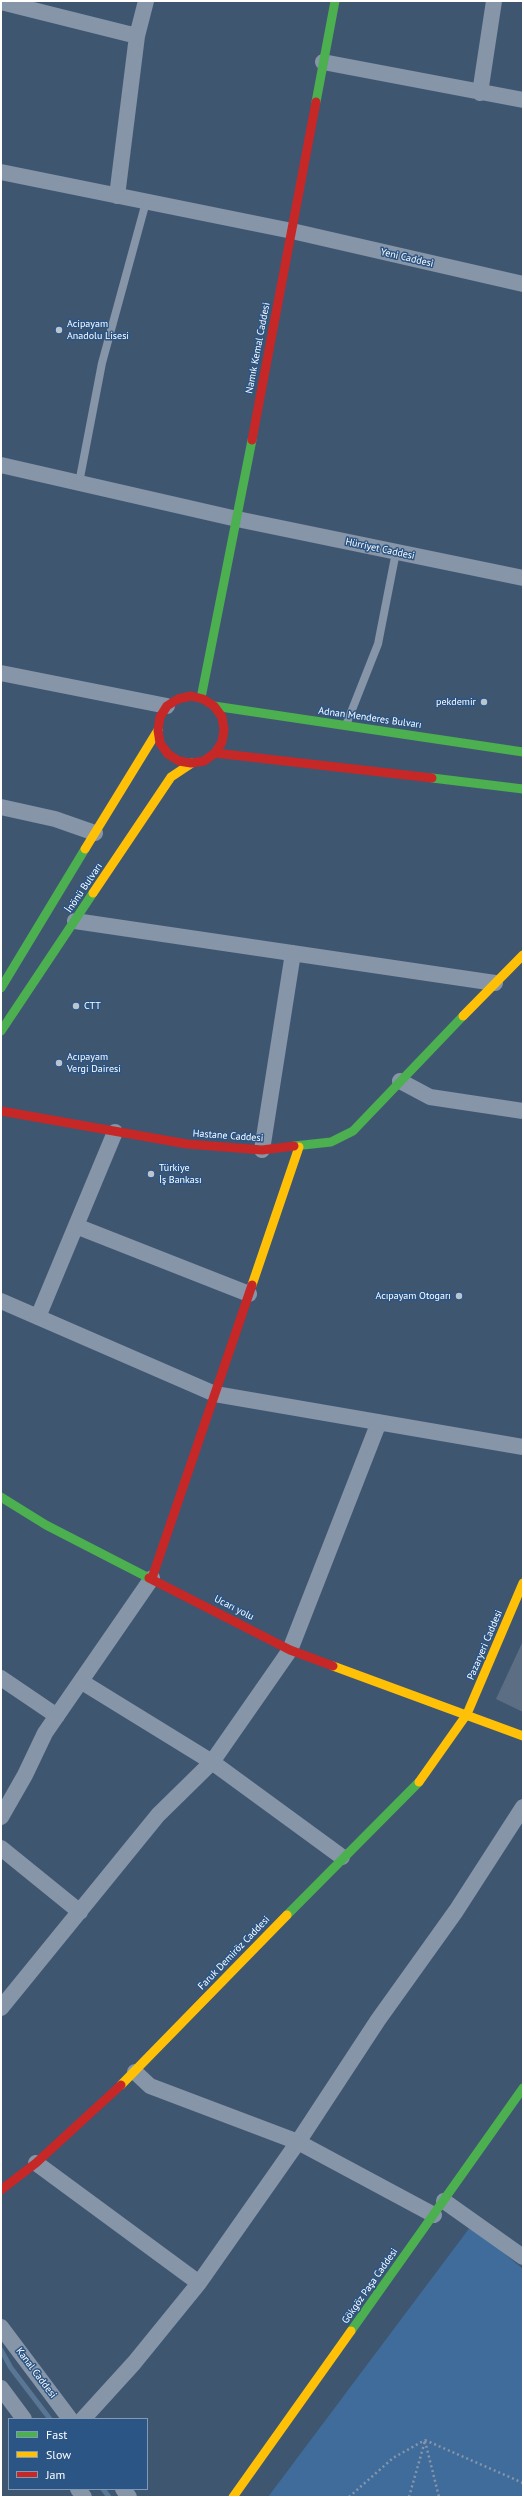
<!DOCTYPE html>
<html>
<head>
<meta charset="utf-8">
<style>
  body { margin:0 }
  #map { position:relative; width:524px; height:2498px; overflow:hidden; background:#3f5671; font-family:"PT Sans",sans-serif }
  canvas { display:block }
  .frame { position:absolute; inset:0; border:2px solid #fff; pointer-events:none }
  .legend { position:absolute; left:8px; top:2418px; width:140px; height:72px; box-sizing:border-box; background:#2b5585; border:1px solid #8099b6; margin:0; padding:5px 7px; list-style:none; font-size:12px; color:#fff }
  .legend li { display:flex; align-items:center; gap:8px; height:20px }
  .legend b { width:20px; border:1px solid #8099b6 }
</style>
</head>
<body>
<div id="map">
<canvas width="524" height="2498"></canvas>
<div class="frame"></div>
<ul class="legend">
<li><b style="height:5px;background:#4caf50"></b>Fast</li>
<li><b style="height:5px;background:#ffc107"></b>Slow</li>
<li><b style="height:5px;background:#c62828"></b>Jam</li>
</ul>
</div>
<script>
const context = document.querySelector('canvas').getContext('2d');
context.lineJoin = 'round';
function paint(path, color) { context.fillStyle = color; context.fill(path, 'evenodd'); }
const toPath = rows => new Path2D(rows.map(r => 'M' + r).join(''));
function stroke(path, color, width, dash) { context.strokeStyle = color; context.lineWidth = width; context.lineCap = dash ? 'butt' : 'round'; context.setLineDash(dash || []); context.stroke(path); }
function write(font, color, halo, rows, align = 'center') {
  context.font = font + ' "PT Sans",sans-serif'; context.lineWidth = 3; context.setLineDash([]); context.textBaseline = 'middle'; context.strokeStyle = halo; context.fillStyle = color; for (const [text, x, y, turn = 0] of rows) {
    context.save(); context.translate(x, y); context.rotate((+turn || 0) * Math.PI / 180); context.textAlign = isNaN(turn) ? turn : align; if (halo) context.strokeText(text, 0, 0); context.fillText(text, 0, 0); context.restore();
  }
}
paint(toPath([
  [471,2226,523,2269,523,2497,268,2497]
]), '#406c9b');
stroke(toPath([
  [1,2350,11,2368,50,2419],
  [103,2489,109,2497]
]), '#597695', 5);
paint(toPath([
  [523,1641,523,1712,496,1699]
]), '#5c6e83');
stroke(toPath([
  [425,2440,523,2483],
  [425,2441,439,2497],
  [349,2497,393,2458,425,2440],
  [409,2497,425,2441]
]), '#8695a7', 2.5, [2, 3]);
stroke(toPath([
  [79,483,102,363,146,202],
  [346,725,378,644,396,552]
]), '#8695a7', 8);
stroke(toPath([
  [1,2,137,36],
  [323,62,523,100],
  [480,93,494,1],
  [1,172,292,231,523,284],
  [117,196,137,36,146,1],
  [1,465,237,519,523,578],
  [1,673,167,706],
  [1,807,55,819,95,833],
  [75,921,495,983],
  [400,1081,430,1097,523,1111],
  [262,1150,293,953],
  [76,1226,249,1294],
  [1,1301,215,1394,523,1447],
  [38,1317,115,1132],
  [1,1678,57,1716],
  [82,1682,212,1762,342,1857],
  [1,1817,25,1775,45,1733,152,1578],
  [1,1848,80,1912],
  [1,2008,158,1815,212,1762,290,1650,379,1422],
  [135,2072,150,2086,298,2142,434,2215],
  [36,2163,199,2283],
  [444,2201,523,2257],
  [1,2327,70,2419],
  [1,2388,24,2419],
  [83,2419,134,2363,199,2283,298,2142,378,2020,456,1911,523,1807],
  [78,2489,84,2497],
  [123,2489,129,2497]
]), '#8695a7', 16);
stroke(toPath([
  [316,102,335,1],
  [201,698,252,440],
  [214,706,523,752],
  [432,778,523,789],
  [1,988,85,849],
  [1,1031,93,893],
  [294,1146,331,1142,353,1131,463,1016],
  [1,1497,46,1525,149,1578],
  [287,1915,419,1782],
  [351,2331,523,2088]
]), '#4caf50', 9);
stroke(toPath([
  [85,849,158,730],
  [93,893,171,777,192,763],
  [463,1016,523,955],
  [252,1285,299,1147],
  [333,1666,523,1736],
  [419,1782,467,1714,523,1583],
  [121,2085,287,1915],
  [233,2497,351,2331]
]), '#ffc107', 9);
stroke(toPath([
  [252,440,316,102],
  [215,753,432,778],
  [191,763,179,761,168,754,160,743,158,730,160,717,167,706,178,699,191,696,203,699,214,706,222,717,224,730,222,742,215,753,204,761,192,763],
  [1,1111,187,1144,262,1150,294,1146],
  [149,1578,290,1650,333,1666],
  [152,1578,252,1285],
  [1,2190,36,2163,121,2085]
]), '#c62828', 9);
for (const [x, y, r, color] of [
  [59,330,4,"#bcc4cd"],
  [484,702,4,"#bcc4cd"],
  [76,1006,4,"#bcc4cd"],
  [59,1063,4,"#bcc4cd"],
  [151,1174,4,"#bcc4cd"],
  [459,1296,4,"#bcc4cd"]
]) { const dot = new Path2D(); dot.arc(x, y, r, 0, 2 * Math.PI); context.fillStyle = color; context.fill(dot); stroke(dot, '#2b5585', 1.5); }
write('10px', '#fff', '#2b5585', [
  ["Yeni Caddesi",407,258,13],
  ["Namık Kemal Caddesi",258,348,-79],
  ["Hürriyet Caddesi",380,549,12],
  ["Adnan Menderes Bulvarı",370,718,8],
  ["İnönü Bulvarı",84,888,-56],
  ["Hastane Caddesi",228,1136,4],
  ["Ucarı yolu",234,1608,27],
  ["Pazaryeri Caddesi",485,1645,-67],
  ["Faruk Demiröz Caddesi",234,1953,-46],
  ["Gökgöz Paşa Caddesi",370,2286,-55],
  ["Kanal Caddesi",36,2373,53]
]);
write('10px', '#fff', '#2b5585', [
  ["Acipayam",67,324],
  ["Anadolu Lisesi",67,336],
  ["pekdemir",476,702,"right"],
  ["CTT",84,1006],
  ["Acıpayam",67,1057],
  ["Vergi Dairesi",67,1069],
  ["Türkiye",159,1168],
  ["İş Bankası",159,1180],
  ["Acıpayam Otogarı",451,1296,"right"]
], 'left');
</script>
</body>
</html>
